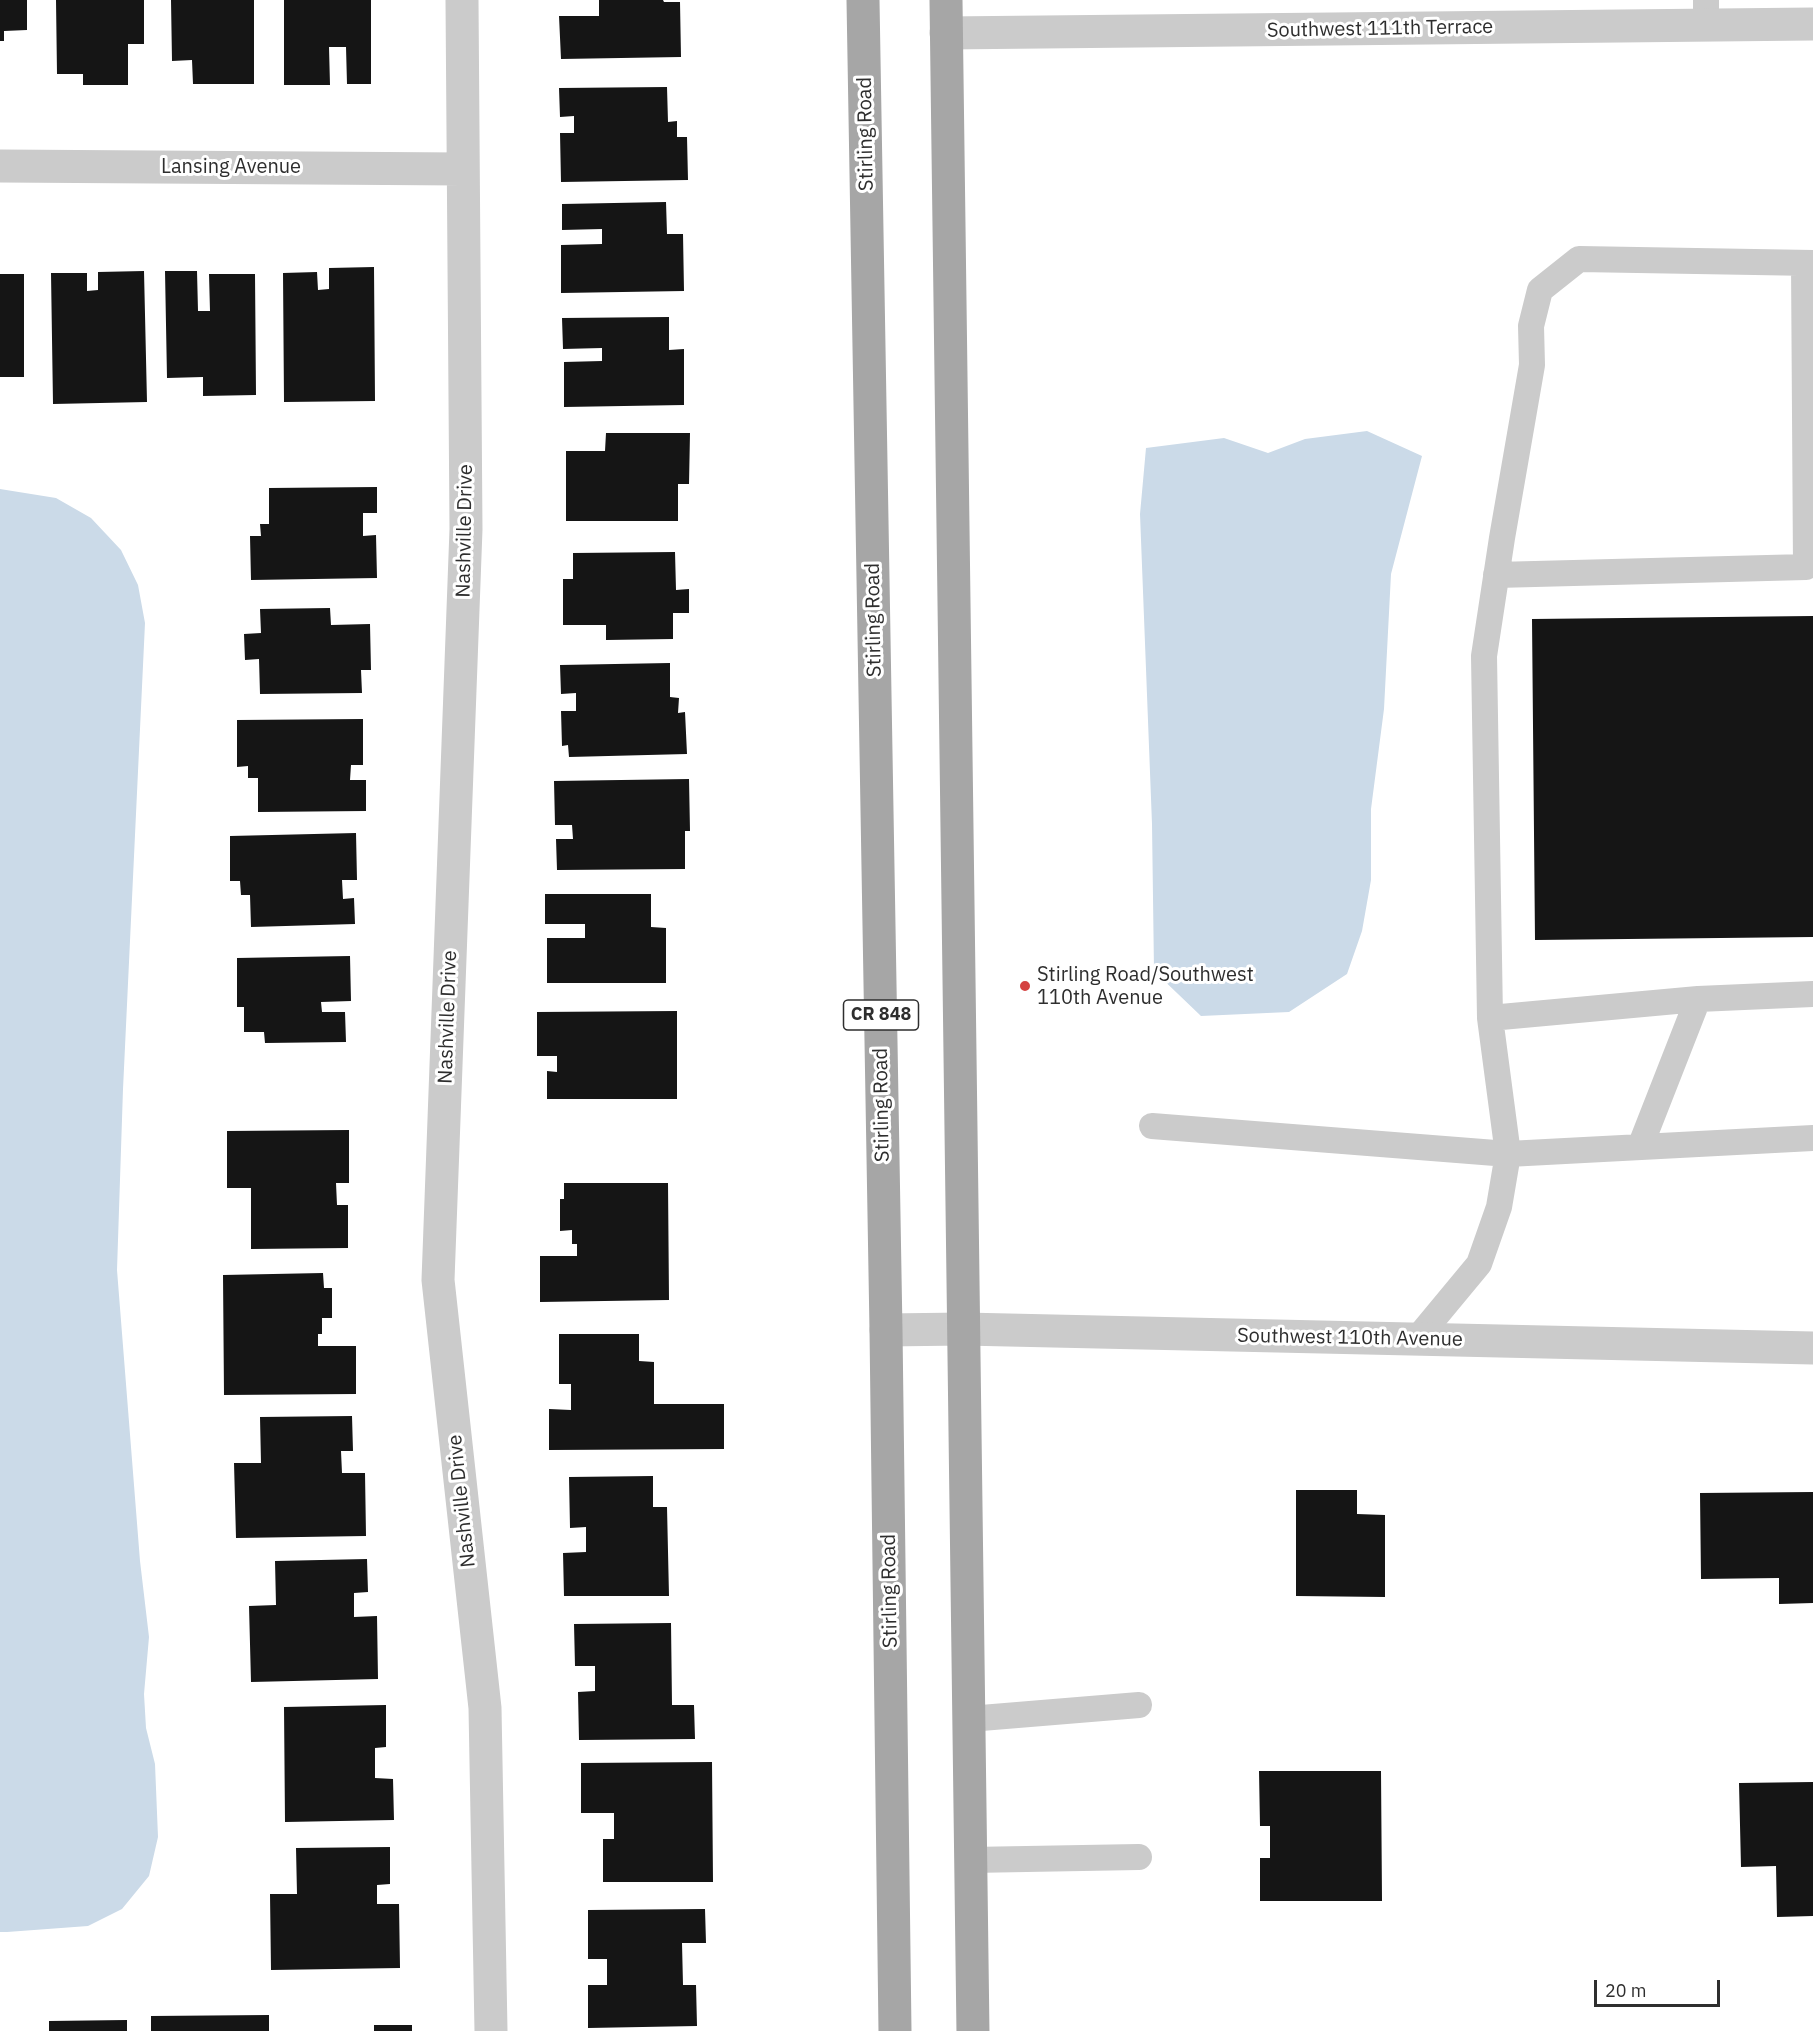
<!DOCTYPE html>
<html>
<head>
<meta charset="utf-8">
<style>
  body { margin:0 }
  #map { position:relative; width:1813px; height:2031px; overflow:hidden; background:#fff; font-family:"IBM Plex Sans",sans-serif }
  canvas { display:block }
  .scale { position:absolute; left:1594px; top:1980px; width:126px; height:27px; box-sizing:border-box; border:3px solid #2e2e2e; border-top:0; padding-left:8px; font-size:18px; line-height:21px; white-space:nowrap; color:#2e2e2e; -webkit-text-stroke:4px #fff; paint-order:stroke }
</style>
</head>
<body>
<div id="map">
<canvas width="1813" height="2031"></canvas>
<div class="scale">20 m</div>
</div>
<script>
const context = document.querySelector('canvas').getContext('2d');
context.lineJoin = 'round';
function paint(path, color) { context.fillStyle = color; context.fill(path, 'evenodd'); }
const toPath = rows => new Path2D(rows.map(r => 'M' + r).join(''));
function stroke(path, color, width, dash) { context.strokeStyle = color; context.lineWidth = width; context.lineCap = dash ? 'butt' : 'round'; context.setLineDash(dash || []); context.stroke(path); }
function write(font, color, halo, rows, align = 'center') {
  context.font = font + ' "IBM Plex Sans",sans-serif'; context.lineWidth = 6; context.setLineDash([]); context.textBaseline = 'middle'; context.strokeStyle = halo; context.fillStyle = color; for (const [text, x, y, turn = 0] of rows) {
    context.save(); context.translate(x, y); context.rotate((+turn || 0) * Math.PI / 180); context.textAlign = isNaN(turn) ? turn : align; if (halo) context.strokeText(text, 0, 0); context.fillText(text, 0, 0); context.restore();
  }
}
paint(toPath([
  [1367,431,1422,456,1391,574,1384,709,1371,809,1371,880,1362,931,1347,974,1289,1012,1201,1016,1154,971,1152,824,1140,514,1146,448,1224,438,1268,453,1305,439],
  [0,489,56,498,91,518,121,550,138,585,145,623,123,1089,117,1270,140,1561,149,1637,144,1694,146,1728,155,1764,158,1837,149,1876,122,1909,88,1926,7,1932,0,1932]
]), '#cbdae8');
paint(toPath([
  [0,0,27,0,27,30,4,31,4,41,0,41],
  [56,0,144,0,144,44,128,44,128,85,83,85,83,74,57,74],
  [171,0,254,0,254,84,193,84,192,60,172,61],
  [284,0,371,0,371,84,347,84,346,47,329,47,330,85,284,85],
  [599,0,663,0,664,2,680,2,681,57,561,59,559,16,599,16],
  [667,87,668,122,677,121,677,137,687,137,688,180,561,182,560,133,574,133,574,116,560,117,559,88],
  [666,202,667,234,683,234,684,291,561,293,561,245,602,244,602,229,562,230,562,204],
  [374,267,375,401,284,402,283,273,317,272,318,290,329,289,329,268],
  [144,271,147,402,53,404,51,273,87,273,87,291,98,290,98,272],
  [165,271,197,271,198,311,210,311,209,274,255,274,256,395,203,396,203,377,167,378],
  [0,274,24,274,24,377,0,377],
  [669,317,669,350,684,349,684,405,564,407,564,362,602,361,602,348,563,349,562,318],
  [606,433,690,433,689,484,678,484,678,521,566,521,566,451,605,451],
  [377,487,377,513,363,513,363,536,376,535,377,578,251,580,250,536,261,536,260,524,269,524,269,488],
  [675,552,676,590,689,589,689,613,673,613,673,639,606,640,606,625,563,625,563,579,573,579,573,553],
  [330,608,331,625,370,624,371,670,361,670,362,693,260,694,259,659,245,660,244,634,261,633,260,609],
  [1813,616,1813,937,1535,940,1532,619],
  [670,663,670,697,679,698,678,713,685,712,687,754,569,757,568,745,562,746,561,711,576,711,576,693,561,694,560,665],
  [363,719,363,765,351,765,350,780,366,780,366,811,258,812,258,778,248,778,248,766,237,767,237,720],
  [689,779,690,831,685,831,685,869,557,870,556,839,573,839,572,825,555,825,554,781],
  [356,833,357,880,342,880,343,899,354,898,355,924,251,927,250,895,241,895,240,881,230,881,230,836],
  [545,894,651,894,651,927,666,928,666,983,547,983,547,938,585,938,585,924,545,924],
  [350,956,351,1001,321,1002,322,1012,345,1012,346,1042,265,1043,264,1032,244,1032,244,1007,237,1007,237,958],
  [677,1011,677,1099,547,1099,547,1071,557,1072,557,1056,537,1056,537,1012],
  [349,1130,349,1183,336,1183,337,1205,348,1205,348,1248,251,1249,251,1188,227,1188,227,1131],
  [564,1183,668,1183,669,1300,540,1302,540,1256,577,1256,577,1244,572,1244,572,1230,560,1231,560,1199,564,1199],
  [323,1273,324,1288,332,1288,332,1318,322,1318,322,1334,318,1334,318,1346,356,1346,356,1394,224,1395,223,1275],
  [559,1334,639,1334,639,1361,654,1362,654,1404,724,1404,724,1449,549,1450,549,1409,571,1410,571,1384,559,1384],
  [352,1416,353,1451,341,1451,342,1473,365,1473,366,1536,236,1538,234,1463,261,1463,260,1417],
  [653,1476,653,1507,667,1507,669,1596,564,1596,563,1553,586,1552,586,1527,570,1528,569,1477],
  [1296,1490,1357,1490,1357,1514,1385,1515,1385,1597,1296,1596],
  [1813,1492,1813,1603,1779,1604,1779,1578,1701,1579,1700,1493],
  [367,1559,368,1592,354,1593,354,1617,377,1616,378,1679,251,1682,249,1606,276,1605,275,1561],
  [671,1623,672,1705,694,1705,695,1739,579,1740,578,1692,595,1691,595,1666,575,1666,574,1624],
  [386,1705,386,1747,375,1748,375,1778,393,1779,394,1820,285,1822,284,1707],
  [712,1762,713,1882,603,1882,603,1839,614,1839,614,1813,581,1813,581,1763],
  [1259,1771,1381,1771,1382,1901,1260,1901,1260,1858,1270,1858,1270,1826,1260,1826],
  [1813,1782,1813,1916,1777,1917,1776,1866,1741,1867,1739,1783],
  [390,1847,390,1884,377,1885,377,1904,399,1904,400,1968,271,1970,270,1894,297,1894,296,1848],
  [705,1909,706,1943,682,1943,683,1985,696,1985,697,2026,588,2028,588,1985,607,1985,607,1959,588,1959,588,1910],
  [269,2015,269,2031,151,2031,151,2016],
  [127,2020,127,2031,49,2031,49,2021],
  [374,2025,412,2025,412,2031,374,2031]
]), '#151515');
stroke(toPath([
  [1706,25,1706,0],
  [1496,575,1806,567,1804,263],
  [1490,1018,1698,999],
  [1152,1126,1508,1154,1813,1138],
  [1640,1147,1698,999,1813,994],
  [1416,1340,1479,1264,1499,1207,1508,1154,1490,1018,1484,656,1502,538,1532,365,1531,326,1540,290,1579,259,1813,263],
  [969,1719,1139,1705],
  [970,1860,1139,1857]
]), '#cbcbcb', 26);
stroke(toPath([
  [462,0,466,529,438,1280,485,1708,491,2031],
  [946,33,1813,24],
  [0,166,463,169],
  [886,1330,964,1329,1813,1348]
]), '#cbcbcb', 33);
stroke(toPath([
  [863,0,886,1330,895,2031],
  [946,0,973,2031]
]), '#a6a6a6', 33);
for (const [x, y, r, color] of [
  [1025,986,6,"#d44241"]
]) { const dot = new Path2D(); dot.arc(x, y, r, 0, 2 * Math.PI); context.fillStyle = color; context.fill(dot); stroke(dot, '#fff', 2); }
for (const [x, y, w] of [
  [881,1015,75]
]) { const box = new Path2D(); box.roundRect(x - w / 2, y - 15, w, 30, 4.5); context.fillStyle = '#fff'; context.fill(box); stroke(box, '#2e2e2e', 1.5); }
write('bold 18px', '#2e2e2e', null, [
  ["CR 848",881,1015]
]);
write('20px', '#2e2e2e', '#fff', [
  ["Southwest 111th Terrace",1380,29,-1],
  ["Stirling Road",866,134,-91],
  ["Lansing Avenue",231,167],
  ["Nashville Drive",465,531,-89],
  ["Stirling Road",874,620,-91],
  ["Nashville Drive",448,1017,-88],
  ["Stirling Road",882,1105,-91],
  ["Southwest 110th Avenue",1350,1338,1],
  ["Nashville Drive",462,1501,-96],
  ["Stirling Road",890,1591,-91]
]);
write('20px', '#2e2e2e', '#fff', [
  ["Stirling Road/Southwest",1037,975],
  ["110th Avenue",1037,998]
], 'left');
</script>
</body>
</html>
